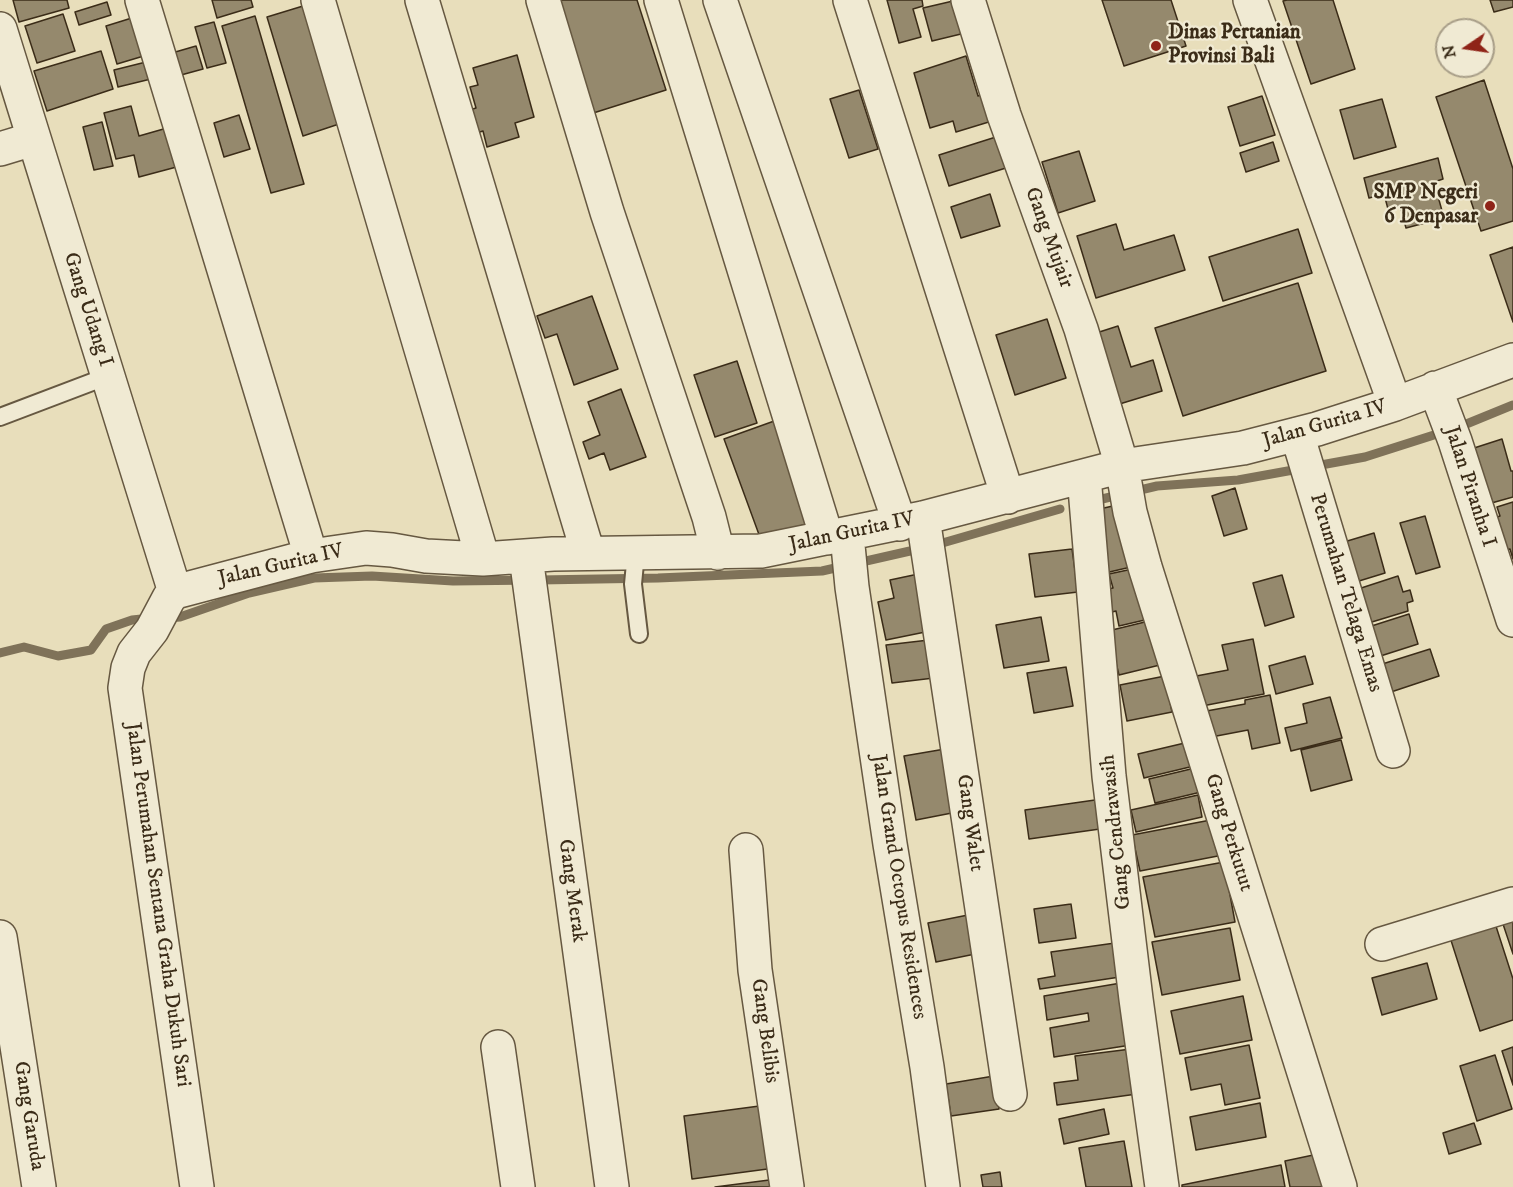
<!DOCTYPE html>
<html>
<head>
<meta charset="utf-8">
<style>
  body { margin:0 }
  #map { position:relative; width:1513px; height:1187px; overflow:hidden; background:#e8debb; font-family:"IM FELL DW Pica",serif }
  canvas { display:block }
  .north { position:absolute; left:1435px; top:18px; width:60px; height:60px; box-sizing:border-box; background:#f0ead3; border:2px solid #a89e88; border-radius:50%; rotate:257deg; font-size:16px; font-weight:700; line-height:24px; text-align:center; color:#3b2c18 }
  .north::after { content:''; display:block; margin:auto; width:21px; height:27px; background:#8f2418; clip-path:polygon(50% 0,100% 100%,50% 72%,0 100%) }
</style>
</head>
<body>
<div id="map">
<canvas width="1513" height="1187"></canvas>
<div class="north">N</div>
</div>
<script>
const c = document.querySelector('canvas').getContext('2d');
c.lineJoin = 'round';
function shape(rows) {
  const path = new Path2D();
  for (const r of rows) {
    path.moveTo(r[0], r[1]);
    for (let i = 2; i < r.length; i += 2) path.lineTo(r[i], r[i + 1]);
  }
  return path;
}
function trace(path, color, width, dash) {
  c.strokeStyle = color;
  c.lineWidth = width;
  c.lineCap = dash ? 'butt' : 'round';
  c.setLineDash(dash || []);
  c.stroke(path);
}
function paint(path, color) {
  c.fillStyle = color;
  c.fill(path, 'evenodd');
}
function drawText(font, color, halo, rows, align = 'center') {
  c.font = font + ' "IM FELL DW Pica",serif';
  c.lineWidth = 4.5;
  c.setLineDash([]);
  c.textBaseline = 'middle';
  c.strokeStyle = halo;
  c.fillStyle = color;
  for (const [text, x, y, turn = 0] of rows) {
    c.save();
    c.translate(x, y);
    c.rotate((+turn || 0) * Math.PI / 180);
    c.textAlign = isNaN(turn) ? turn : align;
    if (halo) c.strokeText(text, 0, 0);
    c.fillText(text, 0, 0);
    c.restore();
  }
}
const stream = shape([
  [1102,499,1157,486,1238,480,1365,457,1459,427,1513,405],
  [167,618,180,617,249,593,314,578,372,576,453,581,539,580,658,578,822,571,932,546,1060,509],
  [0,653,24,647,58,656,91,650,106,629,132,620,151,618]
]);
const building = shape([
  [13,0,67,0,69,8,19,22,13,0],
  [212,0,251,0,253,7,217,18,212,0],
  [550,0,637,0,666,90,587,115,550,0],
  [887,0,922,0,923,6,913,9,921,37,899,43,887,0],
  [1102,0,1171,0,1186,46,1124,66,1102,0],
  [1287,0,1333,0,1355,69,1311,84,1283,1,1287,0],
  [1490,0,1513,0,1513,7,1494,12,1490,0],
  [953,1,961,34,932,41,923,8,953,1],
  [107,2,111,15,79,25,75,12,107,2],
  [303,6,339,124,303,136,267,17,303,6],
  [63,14,75,51,37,63,25,26,63,14],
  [255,16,304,184,271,193,222,26,255,16],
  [135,17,147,55,117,64,106,26,135,17],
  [214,22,226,63,207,68,195,27,214,22],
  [196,46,203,69,170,78,165,55,196,46],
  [101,51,113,89,47,111,34,71,101,51],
  [517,55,534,117,515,123,519,137,487,147,483,131,473,134,466,111,476,108,470,87,478,85,473,68,517,55],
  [966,56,978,96,983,94,992,121,956,132,953,121,930,128,914,73,966,56],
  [150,61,155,78,118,87,114,70,150,61],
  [1484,80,1513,169,1513,221,1481,231,1436,97,1484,80],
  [859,90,878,149,849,158,830,99,859,90],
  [1262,96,1275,135,1240,146,1228,107,1262,96],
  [1382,99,1396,147,1354,159,1340,110,1382,99],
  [131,106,139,136,174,126,184,165,139,177,134,155,116,159,104,113,131,106],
  [239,115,250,149,224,157,214,123,239,115],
  [102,122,113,166,94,170,83,127,102,122],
  [999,136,1009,167,949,186,939,155,999,136],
  [1273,142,1279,161,1246,172,1240,153,1273,142],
  [1079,151,1095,201,1058,213,1042,162,1079,151],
  [1438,158,1443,179,1434,182,1444,218,1406,228,1400,206,1388,209,1384,194,1369,198,1364,178,1438,158],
  [990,194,1000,226,961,238,951,207,990,194],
  [1116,224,1124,250,1174,235,1185,270,1096,298,1077,236,1116,224],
  [1298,229,1312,273,1223,301,1209,257,1298,229],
  [1513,247,1513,322,1490,255,1513,247],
  [1298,283,1326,371,1183,416,1155,328,1298,283],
  [592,296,618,369,574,385,557,334,545,338,537,316,592,296],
  [1047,319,1066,378,1015,395,996,335,1047,319],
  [1118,326,1131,367,1153,360,1162,391,1113,406,1090,335,1118,326],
  [737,361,757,423,715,437,694,375,737,361],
  [621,389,646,457,610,470,604,453,589,459,583,442,600,435,588,402,621,389],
  [777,420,814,521,761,540,724,439,777,420],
  [1502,439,1511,471,1513,471,1513,497,1488,504,1471,449,1502,439],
  [1235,488,1247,529,1224,536,1212,496,1235,488],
  [1513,502,1513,559,1510,549,1503,551,1494,518,1500,516,1497,507,1513,502],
  [1117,505,1131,567,1105,573,1091,511,1117,505],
  [1425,516,1440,567,1416,574,1400,523,1425,516],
  [1374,533,1385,573,1346,585,1334,545,1374,533],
  [1072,549,1078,592,1035,597,1029,554,1072,549],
  [1137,568,1149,619,1119,626,1116,611,1108,613,1103,590,1113,588,1109,574,1137,568],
  [923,573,935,630,886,640,878,602,894,598,890,580,923,573],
  [1282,575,1294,617,1265,626,1253,583,1282,575],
  [1398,576,1403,592,1410,590,1413,601,1407,603,1408,611,1362,625,1352,591,1398,576],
  [1409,614,1418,644,1368,660,1359,630,1409,614],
  [1041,617,1049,661,1004,668,996,625,1041,617],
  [1153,620,1164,664,1119,675,1108,631,1153,620],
  [1253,639,1264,694,1197,707,1191,677,1228,670,1222,645,1253,639],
  [929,640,934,678,892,683,886,645,929,640],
  [1430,649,1439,676,1385,694,1376,666,1430,649],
  [1305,656,1313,684,1276,694,1269,666,1305,656],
  [1066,667,1073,706,1034,713,1027,673,1066,667],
  [1165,676,1172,712,1127,721,1120,685,1165,676],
  [1270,695,1280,743,1252,749,1248,730,1206,738,1201,712,1245,704,1245,700,1270,695],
  [1330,697,1342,738,1291,751,1285,728,1307,723,1303,704,1330,697],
  [1341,740,1352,780,1311,791,1301,750,1341,740],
  [1189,742,1194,766,1144,778,1138,754,1189,742],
  [945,749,957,812,916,820,904,756,945,749],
  [1195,768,1201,792,1155,803,1149,779,1195,768],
  [1198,795,1202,817,1136,832,1131,810,1198,795],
  [1102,799,1107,828,1029,839,1025,810,1102,799],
  [1216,819,1223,855,1140,871,1132,835,1216,819],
  [1224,862,1235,922,1155,937,1143,877,1224,862],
  [1071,904,1076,938,1039,943,1034,909,1071,904],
  [1513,908,1513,954,1499,912,1513,908],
  [973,914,980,953,936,962,928,923,973,914],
  [1493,917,1513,979,1513,1020,1480,1031,1448,931,1493,917],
  [1230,928,1240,980,1162,995,1152,942,1230,928],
  [1115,943,1120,977,1040,989,1038,979,1055,976,1051,952,1115,943],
  [1427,963,1437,999,1382,1015,1372,978,1427,963],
  [1121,983,1131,1045,1054,1057,1050,1028,1089,1021,1088,1013,1047,1020,1044,996,1121,983],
  [1243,996,1252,1040,1180,1054,1171,1011,1243,996],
  [1249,1045,1260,1098,1225,1105,1221,1084,1191,1090,1185,1058,1249,1045],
  [1513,1047,1513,1085,1502,1051,1513,1047],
  [1131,1049,1137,1094,1057,1105,1054,1083,1078,1080,1075,1056,1131,1049],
  [1495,1055,1512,1109,1477,1121,1460,1066,1495,1055],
  [994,1076,999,1109,951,1116,946,1084,994,1076],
  [1260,1103,1266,1137,1196,1150,1190,1117,1260,1103],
  [767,1105,775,1168,692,1179,684,1116,767,1105],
  [1104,1109,1109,1134,1064,1144,1059,1119,1104,1109],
  [1474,1123,1481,1144,1449,1154,1443,1133,1474,1123],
  [1124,1141,1132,1187,1086,1187,1079,1148,1124,1141],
  [1318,1154,1325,1187,1290,1187,1285,1161,1318,1154],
  [1281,1165,1285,1187,1182,1187,1182,1185,1281,1165],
  [1000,1172,1002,1187,983,1187,981,1175,1000,1172],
  [777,1179,778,1187,715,1187,777,1179]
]);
const lane = shape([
  [0,417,108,376],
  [636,553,633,584,639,634]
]);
const street = shape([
  [142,0,311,556],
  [318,0,483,559],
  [422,0,588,553],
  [543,0,607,212,709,517,718,553],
  [661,0,827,538],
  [720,0,900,524],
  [850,0,1008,497],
  [968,0,1004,115,1081,329,1122,466,1130,512,1145,567,1340,1187],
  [1250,0,1395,404],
  [0,29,175,592],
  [0,149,33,139],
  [1435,388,1455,441,1513,620],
  [1297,434,1393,751],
  [1084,476,1109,776,1136,999,1162,1187],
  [923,518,1010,1094],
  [847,535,852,587,890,844,927,1067,943,1187],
  [526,557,612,1187],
  [175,592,311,556,366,548,392,550,426,556,483,559,553,554,761,551,923,518,1122,466,1243,448,1317,429,1395,404,1513,360],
  [175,592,169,598,152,630,134,653,128,668,125,688,197,1187],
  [746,850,755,970,787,1187],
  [0,937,39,1187],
  [1382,944,1513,904],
  [498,1047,518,1187]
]);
const markers = [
  [1156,46,6,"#8f2418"],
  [1490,206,6,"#8f2418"]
];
const poiNames = [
  ["Dinas Pertanian",1168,34],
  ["Provinsi Bali",1168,58],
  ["SMP Negeri",1478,194,"right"],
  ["6 Denpasar",1478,218,"right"]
];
const streetNames = [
  ["Gang Mujair",1048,238,70],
  ["Gang Udang I",87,310,72],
  ["Jalan Gurita IV",1325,425,-16],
  ["Jalan Piranha I",1469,487,72],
  ["Jalan Gurita IV",852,533,-12],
  ["Jalan Gurita IV",281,566,-13],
  ["Perumahan Telaga Emas",1345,593,73],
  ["Gang Walet",969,823,82],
  ["Gang Cendrawasih",1117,832,-96],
  ["Gang Perkutut",1228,833,73],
  ["Jalan Grand Octopus Residences",898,887,81],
  ["Gang Merak",571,891,82],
  ["Jalan Perumahan Sentana Graha Dukuh Sari",157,905,82],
  ["Gang Belibis",764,1031,82],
  ["Gang Garuda",28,1116,81]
];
trace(stream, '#7f7259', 9);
paint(building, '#95896d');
trace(building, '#3b2c18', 1.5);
trace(lane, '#665841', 20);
trace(street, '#665841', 36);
trace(lane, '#f0ead3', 16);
trace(street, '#f0ead3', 33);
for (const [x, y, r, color] of markers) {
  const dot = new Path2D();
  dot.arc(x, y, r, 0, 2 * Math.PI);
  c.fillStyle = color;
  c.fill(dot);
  trace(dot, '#f0ead3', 2);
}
drawText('bold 21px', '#3b2c18', '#f0ead3', poiNames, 'left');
drawText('21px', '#3b2c18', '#f0ead3', streetNames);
</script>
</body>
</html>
